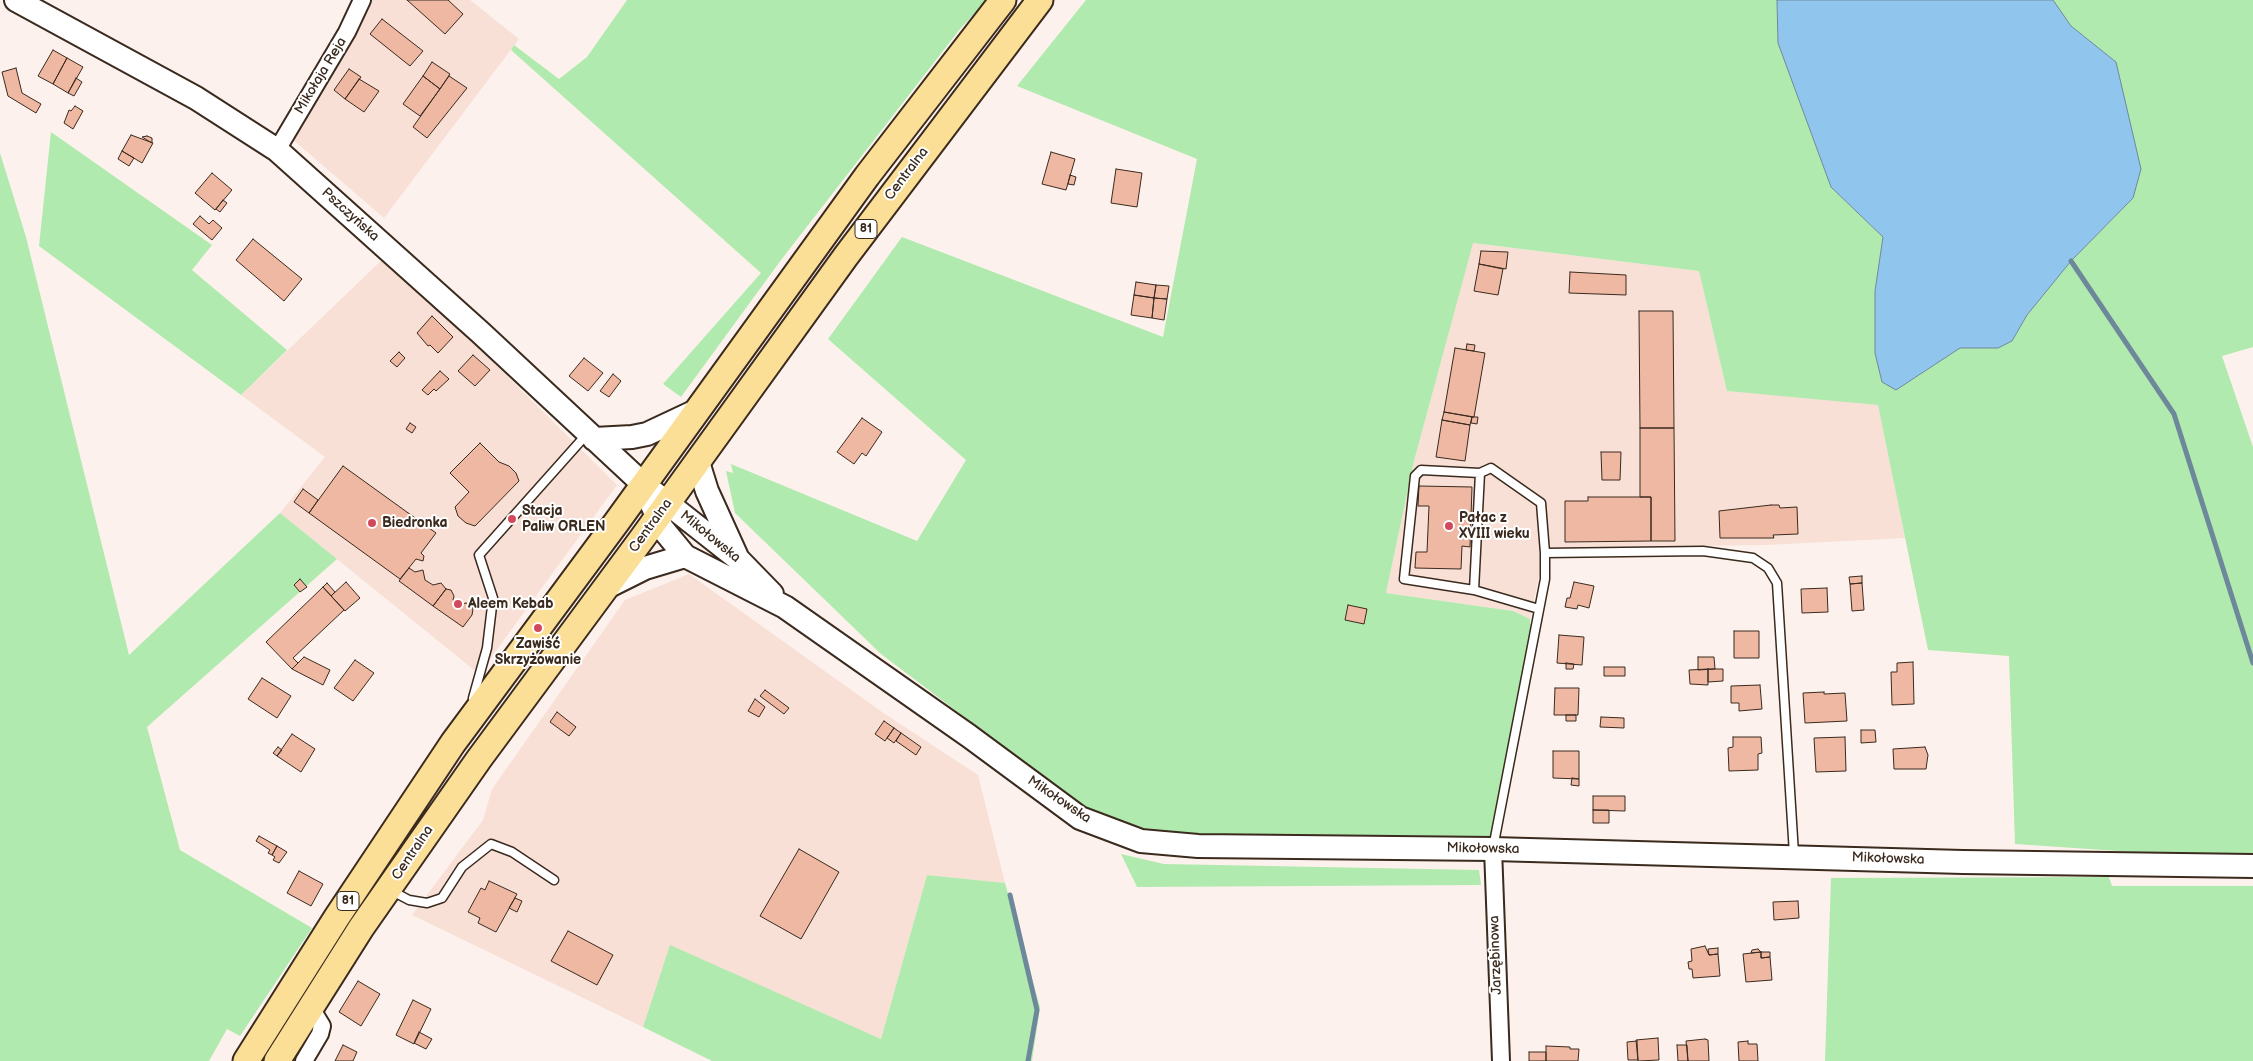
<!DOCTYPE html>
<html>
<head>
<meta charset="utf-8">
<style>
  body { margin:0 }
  canvas { display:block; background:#fcf1ec }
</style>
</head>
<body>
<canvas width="2253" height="1061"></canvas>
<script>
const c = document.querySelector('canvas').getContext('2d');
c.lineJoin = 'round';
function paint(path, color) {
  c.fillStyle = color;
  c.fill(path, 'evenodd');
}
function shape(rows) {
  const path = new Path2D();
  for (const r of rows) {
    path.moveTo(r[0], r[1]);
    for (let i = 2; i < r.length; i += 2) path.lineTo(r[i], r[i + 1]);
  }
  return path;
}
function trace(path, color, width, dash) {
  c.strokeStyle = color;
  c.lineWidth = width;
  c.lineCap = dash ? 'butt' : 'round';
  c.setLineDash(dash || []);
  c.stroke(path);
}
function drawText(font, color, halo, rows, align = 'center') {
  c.font = font + ' "Balsamiq Sans",sans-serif';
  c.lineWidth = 4;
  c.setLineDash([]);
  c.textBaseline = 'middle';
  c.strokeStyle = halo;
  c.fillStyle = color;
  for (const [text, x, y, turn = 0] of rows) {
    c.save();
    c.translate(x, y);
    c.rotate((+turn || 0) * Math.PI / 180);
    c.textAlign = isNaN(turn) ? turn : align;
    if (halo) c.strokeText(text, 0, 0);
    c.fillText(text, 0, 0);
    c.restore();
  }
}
const built = shape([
  [369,0,470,0,519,39,384,218,291,138,347,48],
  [1472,243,1699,271,1727,391,1878,404,1905,538,1766,545,1545,548,1530,619,1513,611,1386,593,1414,461],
  [386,256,617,485,479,674,280,513,325,457,241,395],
  [689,574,882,712,978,775,1005,883,927,875,881,1039,670,946,643,1027,412,915,483,820,492,789,625,600]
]);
const green = shape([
  [627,0,987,0,960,29,781,260,681,397,663,384,761,273,511,50,514,45,559,79,587,57],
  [1086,0,1777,0,1778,43,1831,187,1883,237,1875,291,1896,390,1960,348,1998,348,2012,341,2027,315,2071,261,2133,198,2116,62,2071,26,2053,0,2253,0,2253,347,2222,356,2253,447,2253,860,2015,844,2009,656,1928,650,1878,405,1727,391,1699,271,1473,243,1414,461,1386,593,1513,611,1530,619,1530,624,1541,626,1493,858,1150,837,1085,808,881,654,735,513,726,471,733,473,731,464,917,541,966,460,828,339,902,237,1163,337,1197,159,1017,86],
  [51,132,212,245,192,270,287,350,241,395,39,246],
  [0,153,26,237,129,655,280,513,337,559,147,727,180,850,312,928,240,1036,227,1029,209,1061,0,1061],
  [1121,854,1164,864,1479,870,1481,885,1137,887],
  [927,875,1005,883,1040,1007,1032,1061,712,1061,643,1027,670,945,881,1039],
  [2109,877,2112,886,2253,886,2253,1061,1825,1061,1831,878]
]);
const water = shape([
  [1777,0,2053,0,2071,26,2116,62,2141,169,2133,198,2071,261,2027,315,2012,341,1998,348,1960,348,1896,390,1882,382,1875,353,1875,291,1883,237,1831,187,1778,43,1777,0]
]);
const stream = shape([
  [2071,261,2174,414,2253,663],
  [1010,895,1037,1010,1028,1061]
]);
const building = shape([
  [407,0,448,0,463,14,445,34,407,0],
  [382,19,423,51,410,66,370,34,382,19],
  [53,50,67,58,53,84,38,76,53,50],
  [67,58,83,67,68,93,53,84,67,58],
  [432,62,450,74,440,89,423,76,432,62],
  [16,68,22,93,41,104,36,113,8,96,2,72,16,68],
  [349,69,361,77,345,99,334,90,349,69],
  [423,76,440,89,420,116,403,104,423,76],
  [449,76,467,88,427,138,413,127,449,76],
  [76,78,82,82,74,96,68,93,76,78],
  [359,79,379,91,364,112,345,99,359,79],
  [75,106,83,111,73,129,64,123,69,110,71,111,75,106],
  [131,135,153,143,142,163,122,151,131,135],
  [147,136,152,138,152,143,142,137,147,136],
  [122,151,134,158,129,166,118,159,122,151],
  [1051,152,1075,159,1066,190,1042,184,1051,152],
  [1116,169,1142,173,1137,207,1111,203,1116,169],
  [212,173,232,190,215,210,195,193,212,173],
  [1070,175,1076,177,1074,185,1068,184,1070,175],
  [223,200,227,203,220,212,216,209,223,200],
  [200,216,209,224,213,220,222,228,212,240,193,224,200,216],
  [253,239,302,279,284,301,236,260,253,239],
  [1481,251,1508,252,1506,269,1479,264,1481,251],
  [1479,264,1503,269,1498,295,1474,291,1479,264],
  [1570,272,1626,275,1626,295,1569,293,1570,272],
  [1136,282,1156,285,1154,298,1134,295,1136,282],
  [1156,285,1169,286,1167,299,1154,298,1156,285],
  [1134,295,1154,298,1152,318,1131,315,1134,295],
  [1154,298,1167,299,1164,320,1152,318,1154,298],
  [1639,311,1673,311,1674,428,1640,428,1639,311],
  [432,316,453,337,438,353,430,345,428,346,417,333,432,316],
  [1467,344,1475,345,1474,351,1466,350,1467,344],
  [1455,348,1485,353,1474,417,1444,412,1455,348],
  [399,352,405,358,397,367,390,361,399,352],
  [473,355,490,370,475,386,458,371,473,355],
  [584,358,603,373,588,391,569,376,584,358],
  [440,371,449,379,436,391,434,389,428,395,422,390,440,371],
  [613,374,621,381,609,397,600,391,613,374],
  [1444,412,1472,417,1470,425,1442,420,1444,412],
  [1472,417,1478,417,1477,424,1471,423,1472,417],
  [862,418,882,432,866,456,862,453,854,464,837,452,862,418],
  [1442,420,1470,425,1465,461,1436,457,1442,420],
  [410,423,416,427,412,433,406,429,410,423],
  [1640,428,1674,428,1675,541,1651,541,1651,497,1640,497,1640,428],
  [480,443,499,462,509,466,516,473,519,481,475,526,466,523,458,516,455,507,469,492,450,473,480,443],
  [1601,452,1621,452,1620,480,1602,480,1601,452],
  [343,466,436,533,421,553,424,556,423,561,416,559,400,579,309,513,343,466],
  [1419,486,1472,487,1470,547,1462,546,1461,569,1415,568,1416,552,1427,552,1429,506,1418,506,1419,486],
  [303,489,318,500,309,513,294,502,303,489],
  [1588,497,1651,497,1651,541,1565,542,1565,501,1588,501,1588,497],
  [1771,505,1779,505,1780,508,1797,507,1798,534,1773,535,1774,538,1720,538,1719,511,1771,505],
  [409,568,415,572,423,570,425,580,433,585,441,583,446,589,433,606,399,581,409,568],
  [1862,576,1862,583,1850,584,1849,577,1862,576],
  [300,579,307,587,300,592,294,585,300,579],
  [346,582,360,598,345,611,331,596,346,582],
  [1574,582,1594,586,1589,608,1578,605,1577,609,1565,607,1567,598,1570,598,1574,582],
  [327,583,335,592,331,596,323,587,327,583],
  [1862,583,1864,610,1852,611,1850,584,1862,583],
  [323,587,344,610,293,658,298,663,292,669,266,642,323,587],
  [1827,588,1828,612,1802,613,1801,589,1827,588],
  [446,589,451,590,454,596,453,600,461,606,465,603,471,604,473,609,472,615,463,627,433,606,446,589],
  [1348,605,1367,609,1364,624,1345,620,1348,605],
  [1734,631,1759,631,1759,658,1734,658,1734,631],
  [1559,635,1584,637,1582,665,1557,663,1559,635],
  [304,657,330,670,323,685,292,669,304,657],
  [1698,657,1714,657,1715,669,1698,670,1698,657],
  [355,660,374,673,353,701,334,688,355,660],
  [1913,662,1914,704,1892,705,1891,672,1897,672,1897,663,1913,662],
  [1566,663,1574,664,1573,669,1566,669,1566,663],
  [1604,667,1625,667,1625,676,1604,676,1604,667],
  [1708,669,1723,669,1723,681,1708,682,1708,669],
  [1708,669,1708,685,1690,684,1689,670,1708,669],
  [262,678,291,696,277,718,248,699,262,678],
  [1760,685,1762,709,1739,711,1739,703,1731,703,1731,686,1760,685],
  [1555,688,1579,688,1578,715,1554,715,1555,688],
  [765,690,789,708,784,714,760,696,765,690],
  [1824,692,1824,694,1845,693,1847,721,1805,723,1803,693,1824,692],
  [755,699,765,707,759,717,748,711,755,699],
  [557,712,576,727,569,736,550,722,557,712],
  [1566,715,1576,715,1576,721,1566,721,1566,715],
  [1601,717,1624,718,1624,728,1600,727,1601,717],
  [884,721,894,728,885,741,875,734,884,721],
  [894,728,901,733,894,743,887,738,894,728],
  [1861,730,1875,730,1876,742,1861,743,1861,730],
  [901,733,921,747,916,755,896,741,901,733],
  [292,734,315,749,301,772,277,756,292,734],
  [1733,737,1761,737,1762,753,1758,754,1758,770,1729,771,1728,748,1733,747,1733,737],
  [1845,737,1846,771,1816,772,1814,738,1845,737],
  [278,747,282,750,277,756,273,753,278,747],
  [1925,747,1928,755,1926,769,1894,769,1893,749,1925,747],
  [1553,751,1579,751,1579,779,1553,778,1553,751],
  [1572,778,1579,779,1579,786,1571,785,1572,778],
  [1593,796,1625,796,1625,811,1593,810,1593,796],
  [1593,810,1609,810,1609,823,1593,823,1593,810],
  [259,836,277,846,272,855,268,853,270,850,256,841,259,836],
  [277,846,287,852,279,863,273,860,275,857,272,855,277,846],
  [799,849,839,872,801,939,760,916,799,849],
  [299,871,323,884,311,906,287,893,299,871],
  [489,881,517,894,496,932,478,923,480,918,468,912,481,888,485,890,489,881],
  [515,898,522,901,517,912,509,908,515,898],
  [1798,901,1799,918,1774,920,1773,902,1798,901],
  [568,931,613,955,597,985,551,961,568,931],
  [1705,946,1709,955,1718,954,1720,976,1693,978,1692,969,1689,969,1688,962,1692,961,1691,949,1705,946],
  [1718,948,1718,954,1709,955,1708,949,1718,948],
  [1758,949,1761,952,1751,953,1752,950,1758,949],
  [1761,952,1770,952,1770,957,1761,958,1761,952],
  [1761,952,1761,958,1770,957,1772,980,1746,982,1743,954,1761,952],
  [358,981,380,994,361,1026,339,1012,358,981],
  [413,1000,431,1009,414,1044,396,1035,413,1000],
  [419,1032,432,1039,426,1049,414,1043,419,1032],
  [1658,1038,1659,1060,1638,1061,1636,1040,1658,1038],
  [1705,1039,1708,1040,1709,1061,1688,1061,1686,1041,1705,1039],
  [1637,1041,1638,1060,1628,1060,1627,1042,1637,1041],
  [1748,1041,1748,1044,1757,1044,1758,1061,1739,1061,1738,1042,1748,1041],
  [343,1045,357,1052,353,1061,335,1061,343,1045],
  [1677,1045,1687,1045,1688,1061,1678,1061,1677,1045],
  [1546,1046,1570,1047,1570,1049,1579,1049,1578,1061,1546,1061,1546,1046],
  [1529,1052,1546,1052,1546,1061,1529,1061,1529,1052]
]);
const lane = shape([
  [1480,473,1491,468,1541,503,1545,553,1545,579,1493,848],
  [1545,553,1703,551,1753,558,1768,568,1777,583,1794,854],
  [1474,590,1480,473,1421,470,1415,476,1404,579,1474,590,1539,609],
  [473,698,487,648,493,598,479,555,586,435],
  [392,891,409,900,427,903,442,898,462,867,491,844,512,852,554,880]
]);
const street = shape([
  [277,150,347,32,362,0],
  [1493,849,1501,1061],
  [304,1061,320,1034,322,1026,311,1008]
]);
const secondary = shape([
  [16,0,196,98,277,150,481,333,643,484,737,558,772,594],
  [594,439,632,437,647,434,696,411],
  [698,462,707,491,737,557],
  [643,484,662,528,685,556,785,607,969,736,1080,818,1141,841,1198,846,1493,849,1963,862,2253,866],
  [607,587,645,568,685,556]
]);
const primary = shape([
  [246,1061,337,917,453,743,616,523,867,176,1003,0],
  [277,1061,361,928,479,759,641,540,846,256,1040,0]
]);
const markers = [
  [512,519,5,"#d1495b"],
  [372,523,5,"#d1495b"],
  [1449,526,5,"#d1495b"],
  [458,604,5,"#d1495b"],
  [538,628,5,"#d1495b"]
];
const shields = [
  [866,229,22],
  [348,901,22]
];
const shieldNames = [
  ["81",866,229],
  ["81",348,901]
];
const streetNames = [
  ["Mikołaja Reja",321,76,-59],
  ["Centralna",907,174,-53],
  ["Pszczyńska",350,215,42],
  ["Centralna",651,526,-54],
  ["Mikołowska",710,537,39],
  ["Mikołowska",1059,800,34],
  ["Mikołowska",1483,849,1],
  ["Centralna",413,853,-56],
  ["Mikołowska",1888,859,2],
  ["Jarzębinowa",1496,955,-92]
];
const poiNames = [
  ["Stacja",522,511],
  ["Paliw ORLEN",522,527],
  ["Pałac z",1459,518],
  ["XVIII wieku",1459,534],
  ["Biedronka",382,523],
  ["Aleem Kebab",468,604],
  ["Zawiść",538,644,"center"],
  ["Skrzyżowanie",538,660,"center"]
];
paint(built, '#f8e0d6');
paint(green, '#b1eaae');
paint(water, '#90c6ee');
trace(water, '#6e889b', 1);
trace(stream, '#6e889b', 5);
paint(building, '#eeb8a2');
trace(building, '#3b2a1e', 1);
trace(lane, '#3b2a1e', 11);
trace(street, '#3b2a1e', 20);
trace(secondary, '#3b2a1e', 26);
trace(primary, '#3b2a1e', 29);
trace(lane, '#fff', 8);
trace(street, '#fff', 16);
trace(secondary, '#fff', 22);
trace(primary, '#fbdf96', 25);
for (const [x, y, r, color] of markers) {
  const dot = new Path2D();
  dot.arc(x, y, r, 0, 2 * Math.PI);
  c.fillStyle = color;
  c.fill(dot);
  trace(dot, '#fff', 2);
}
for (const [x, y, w] of shields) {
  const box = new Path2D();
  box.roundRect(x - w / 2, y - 9.5, w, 19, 4);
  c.fillStyle = '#fff';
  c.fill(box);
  trace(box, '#3b2a1e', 1);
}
drawText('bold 12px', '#3b2a1e', null, shieldNames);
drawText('14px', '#3b2a1e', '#fff', streetNames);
drawText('bold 14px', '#3b2a1e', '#fff', poiNames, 'left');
</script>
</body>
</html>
